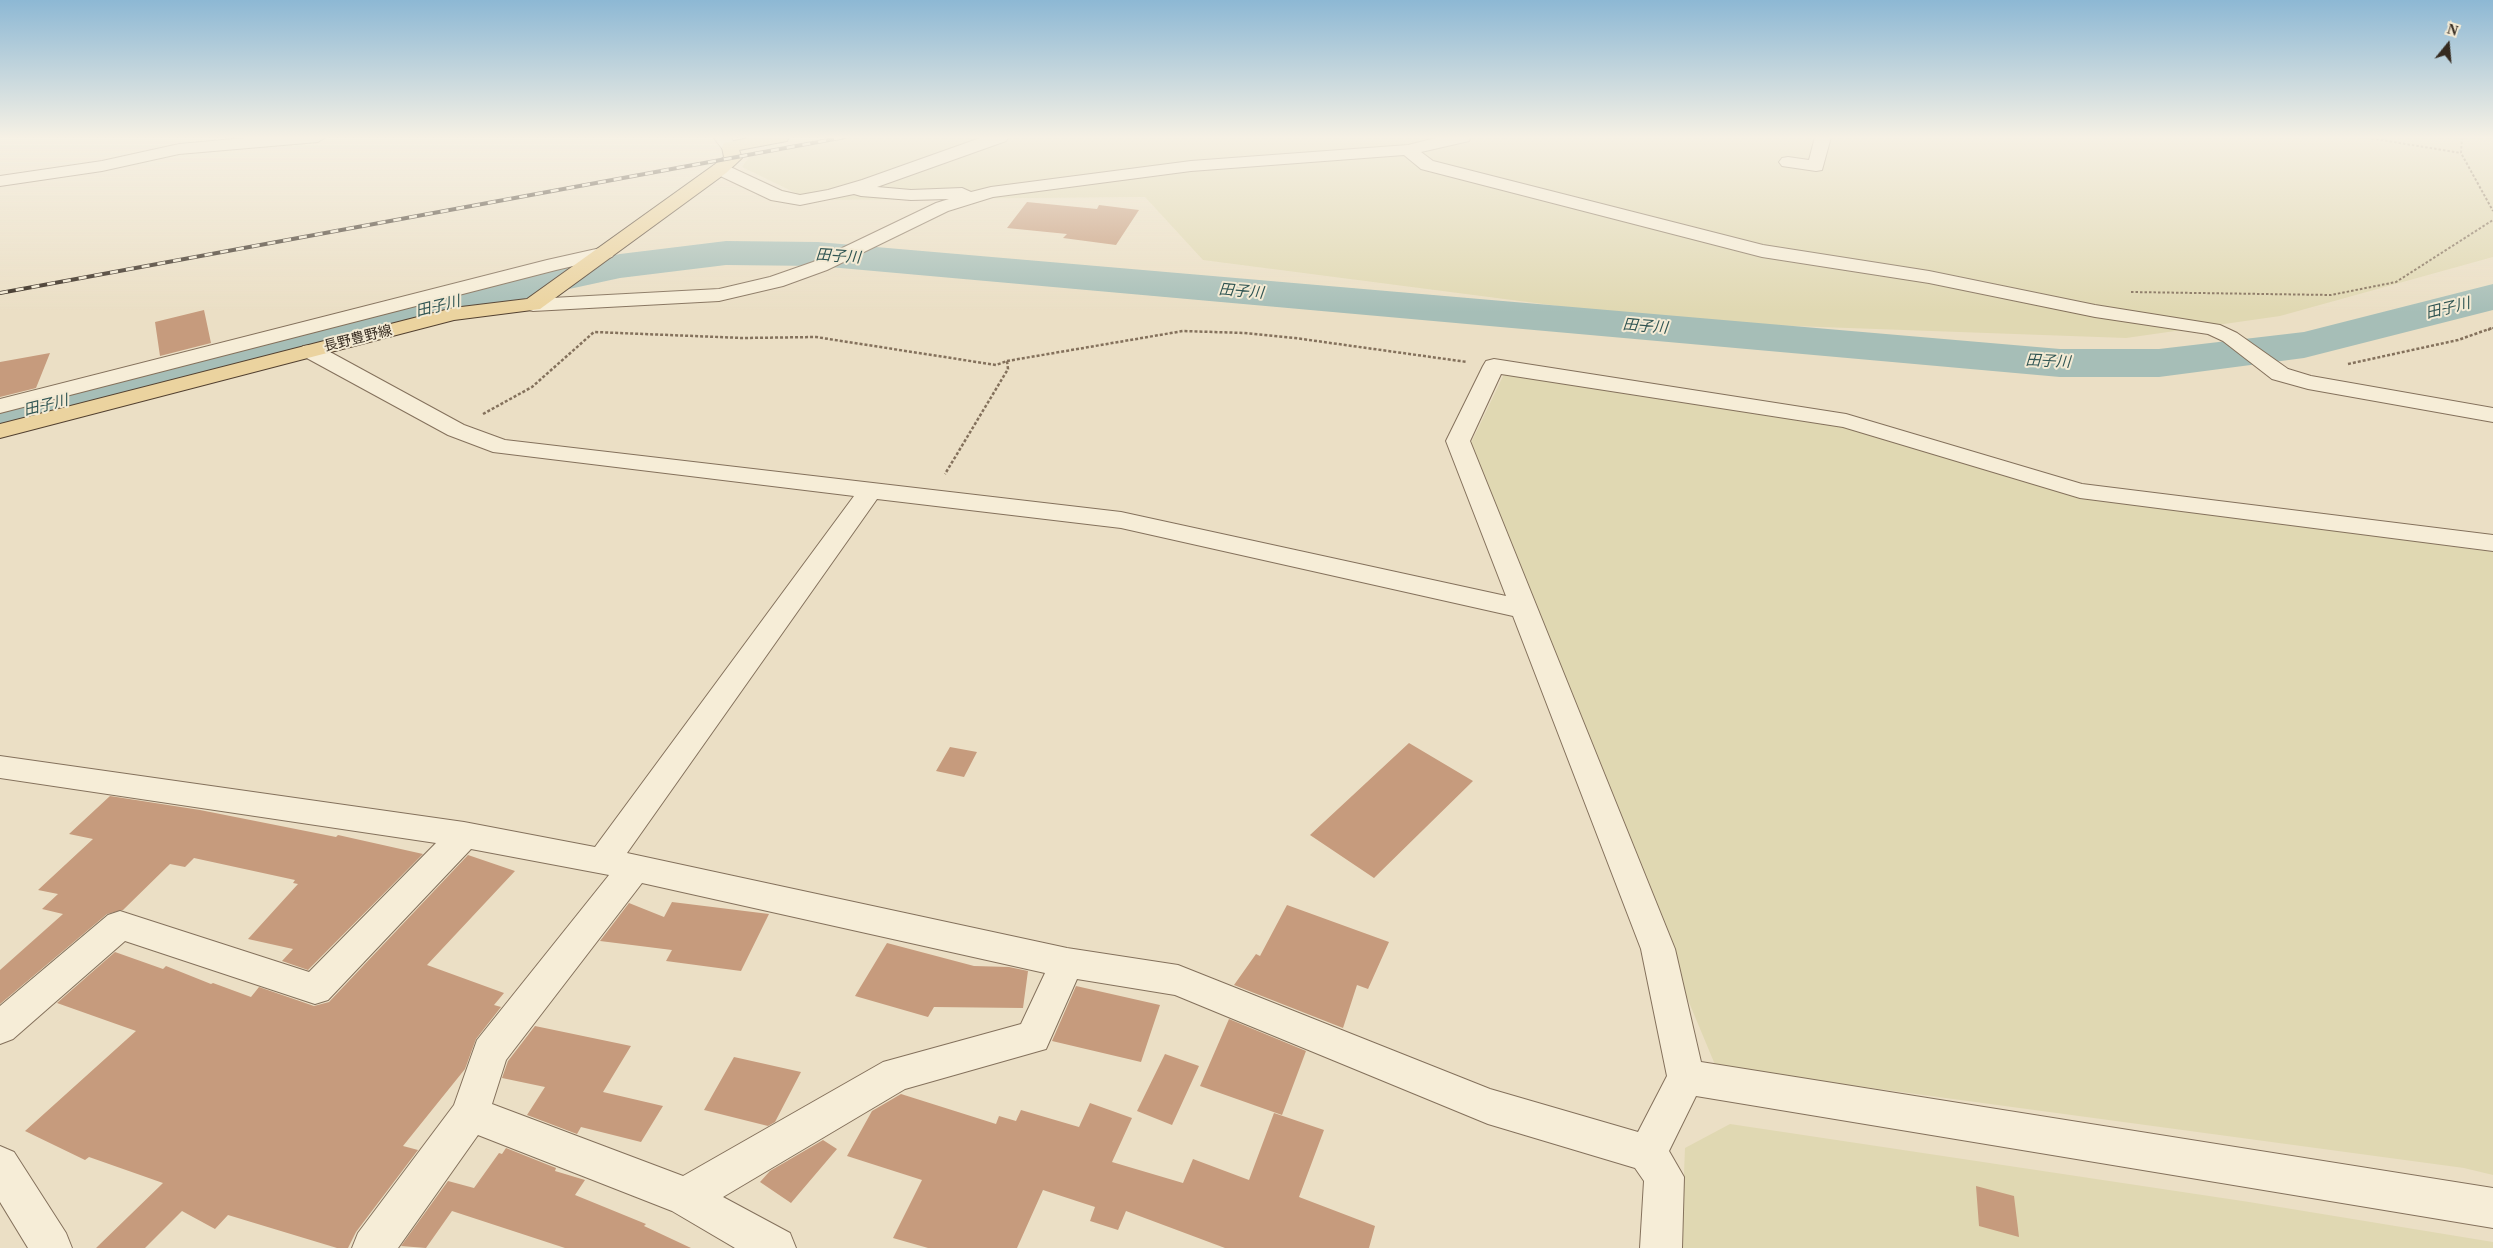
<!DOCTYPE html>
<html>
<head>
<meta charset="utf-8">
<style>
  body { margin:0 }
  #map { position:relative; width:2493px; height:1248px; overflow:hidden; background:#ebdfc5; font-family:"Times New Roman",serif }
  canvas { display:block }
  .north { position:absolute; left:2423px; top:20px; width:50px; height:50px; -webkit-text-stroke:4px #f3ead4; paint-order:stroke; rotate:17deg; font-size:14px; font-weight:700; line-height:20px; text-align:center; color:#352a1f }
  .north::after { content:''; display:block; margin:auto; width:18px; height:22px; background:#352a1f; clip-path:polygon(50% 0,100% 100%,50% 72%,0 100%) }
</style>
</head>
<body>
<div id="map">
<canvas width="2493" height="1248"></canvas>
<div class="north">N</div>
</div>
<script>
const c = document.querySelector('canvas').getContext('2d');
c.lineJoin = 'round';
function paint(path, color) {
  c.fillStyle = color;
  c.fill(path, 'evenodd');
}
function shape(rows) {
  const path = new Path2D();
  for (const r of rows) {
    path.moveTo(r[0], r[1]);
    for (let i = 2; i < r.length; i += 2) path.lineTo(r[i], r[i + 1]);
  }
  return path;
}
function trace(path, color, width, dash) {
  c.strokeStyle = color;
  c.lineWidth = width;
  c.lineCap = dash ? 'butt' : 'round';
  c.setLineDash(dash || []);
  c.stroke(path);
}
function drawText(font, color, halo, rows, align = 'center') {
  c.font = font + ' "Times New Roman","Noto Sans JP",serif';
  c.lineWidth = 4;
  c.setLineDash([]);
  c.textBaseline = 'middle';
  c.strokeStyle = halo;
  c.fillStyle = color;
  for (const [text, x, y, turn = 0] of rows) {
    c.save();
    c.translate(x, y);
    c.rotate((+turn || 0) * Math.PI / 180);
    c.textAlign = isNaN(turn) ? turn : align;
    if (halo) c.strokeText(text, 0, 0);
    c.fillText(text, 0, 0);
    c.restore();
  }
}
const farmland = shape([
  [854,137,2493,137,2493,257,2280,316,2126,338,1682,322,1203,260,1145,197,810,200,742,167,749,157],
  [1504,374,1847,426,2077,495,2493,552,2493,1175,2464,1168,1716,1067,1587,758,1470,445],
  [1730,1124,2249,1202,2493,1242,2493,1248,1681,1248,1685,1148]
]);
const river = shape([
  [726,241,818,242,2060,349,2159,349,2304,332,2493,284,2493,310,2304,358,2159,377,2060,377,818,266,726,265,620,278,523,299,0,431,0,403,521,274,620,254,726,241]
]);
const building = shape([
  [1027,202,1097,209,1099,205,1139,210,1116,245,1063,238,1067,234,1007,228],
  [204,310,211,343,160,356,155,322],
  [50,353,36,388,0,397,0,362],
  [1409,743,1473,781,1374,878,1310,835],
  [950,747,977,752,964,777,936,771],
  [110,796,200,810,336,837,338,835,423,854,308,970,282,961,293,949,248,939,298,884,293,883,295,880,194,858,185,867,170,864,123,910,107,914,0,1004,0,970,63,914,42,909,58,894,38,890,93,839,69,834],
  [468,855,515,871,427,965,504,993,494,1005,501,1007,476,1039,465,1069,403,1146,418,1150,356,1232,348,1248,337,1248,228,1215,215,1229,182,1211,145,1248,96,1248,163,1183,89,1157,85,1160,25,1131,136,1031,57,1003,115,952,163,969,166,966,211,984,213,983,251,997,259,987,314,1006,329,1002],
  [672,902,769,914,741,971,666,961,672,950,600,941,629,903,664,917],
  [1287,905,1389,942,1368,989,1357,985,1343,1028,1234,985,1256,954,1260,956],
  [887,943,974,966,1009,967,1028,971,1023,1008,934,1007,928,1017,855,996],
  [1076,986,1160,1005,1141,1062,1052,1041],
  [1229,1019,1306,1051,1282,1115,1200,1086],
  [535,1026,631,1046,603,1092,663,1106,641,1142,581,1127,577,1134,527,1115,545,1087,502,1078,508,1061],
  [1165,1054,1199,1066,1172,1125,1137,1111],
  [734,1057,801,1072,775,1122,768,1126,704,1110],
  [901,1094,996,1124,999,1116,1016,1121,1021,1110,1079,1127,1090,1103,1132,1118,1112,1162,1183,1183,1193,1159,1249,1180,1274,1113,1324,1130,1299,1197,1375,1226,1369,1248,1225,1248,1126,1211,1118,1230,1090,1221,1095,1207,1043,1190,1017,1248,928,1248,893,1238,922,1180,847,1156,872,1111],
  [823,1140,837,1149,791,1203,760,1182,770,1171],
  [506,1148,556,1168,555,1171,585,1180,575,1195,646,1224,644,1226,691,1248,565,1248,452,1211,426,1248,401,1246,448,1181,474,1188,499,1153,502,1154],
  [1976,1186,2014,1196,2019,1237,1979,1226]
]);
const pathFar1 = shape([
  [2363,137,2461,153],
  [2462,137,2461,153,2493,211],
  [2131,292,2331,295,2396,282,2493,220],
  [2488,330,2493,328]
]);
const path = shape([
  [1007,361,1183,331,1244,333,1295,338,1467,362],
  [2348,364,2458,340,2492,328],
  [483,414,532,387,594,332,743,338,816,337,996,365,1007,361,1008,369,945,474]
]);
const minor = shape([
  [256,137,326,137,318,142,179,154,102,171,0,186,0,176,102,161,179,144,256,137],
  [713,137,730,137,738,147,736,151,730,152,724,151,713,137],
  [983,137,1008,137,1006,141,877,187,911,190,962,188,971,192,991,187,1191,161,1408,145,1440,137,1471,137,1469,141,1421,152,1433,161,1763,245,1929,271,2095,305,2220,325,2237,333,2288,369,2311,376,2493,408,2493,422,2308,389,2272,379,2223,341,2208,334,2095,317,1929,283,1762,257,1421,169,1404,155,1191,171,993,197,948,211,827,270,783,286,719,301,533,311,526,309,523,305,526,301,533,299,719,289,770,277,813,262,936,203,949,199,911,200,861,196,854,194,800,205,771,200,714,173,711,169,714,165,726,165,782,191,800,195,828,190,862,180,983,137],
  [1815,137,1831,137,1822,170,1816,171,1782,166,1779,162,1782,158,1788,157,1809,160,1815,137],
  [605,247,612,249,615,253,612,257,556,270,0,413,0,399,547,260,605,247],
  [311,345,319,346,464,425,505,440,1121,512,1506,596,1446,441,1483,366,1486,361,1494,359,1846,414,2082,484,2493,535,2493,551,2080,498,1843,427,1501,374,1470,441,1675,949,1701,1062,2493,1188,2493,1228,1696,1096,1669,1151,1684,1177,1682,1248,1640,1248,1644,1181,1635,1168,1488,1124,1175,995,1077,979,1046,1049,905,1089,723,1197,790,1233,796,1248,735,1248,672,1211,478,1135,398,1248,352,1248,358,1233,454,1105,477,1040,609,875,471,849,328,1000,315,1004,125,941,13,1039,0,1044,0,1006,108,915,120,911,309,972,436,843,0,778,0,756,464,822,595,847,854,496,493,452,448,435,303,356,300,351,303,346,311,345],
  [877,499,1121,528,1513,616,1641,949,1667,1076,1638,1132,1490,1089,1178,965,1067,948,627,853,877,499],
  [642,883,1045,973,1021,1024,883,1062,683,1176,492,1104,506,1060,642,883],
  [0,1146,14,1152,66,1233,72,1248,28,1248,0,1202,0,1146]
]);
const major = shape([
  [754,137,789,137,787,141,739,150,742,158,726,173,540,309,454,320,0,438,0,424,453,308,527,299,714,165,724,157,722,147,724,143,754,137]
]);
const rail = shape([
  [0,293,845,137]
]);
const farStreetnames = [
  ["長野豊野線",358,339,-14]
];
const farWaternames = [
  ["田子川",838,257,4],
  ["田子川",1241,292,5],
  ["田子川",438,307,-14],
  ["田子川",2448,309,-14],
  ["田子川",1645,327,5],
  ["田子川",2048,362,3],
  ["田子川",46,406,-14]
];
paint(farmland, '#e0d8b2');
paint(river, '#a6beb7');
paint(building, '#c69b7d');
trace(minor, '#84715c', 2);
trace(major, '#524030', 2);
trace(pathFar1, '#84715c', 2, [2.5, 2]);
trace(path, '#84715c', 2.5, [3, 2]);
paint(minor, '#f6edd7');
paint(major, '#ebd39f');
trace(rail, '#352a1f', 4);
trace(rail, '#f3ead4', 2.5, [8]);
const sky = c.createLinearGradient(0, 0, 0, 312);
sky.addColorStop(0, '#8db8d4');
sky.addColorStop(0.44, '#f6f1e5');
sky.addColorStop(1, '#f6f1e500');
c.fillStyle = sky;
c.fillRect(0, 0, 2493, 312);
drawText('14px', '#352a1f', '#f3ead4', farStreetnames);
drawText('italic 15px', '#2f5452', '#f3ead4', farWaternames);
</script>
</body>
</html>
